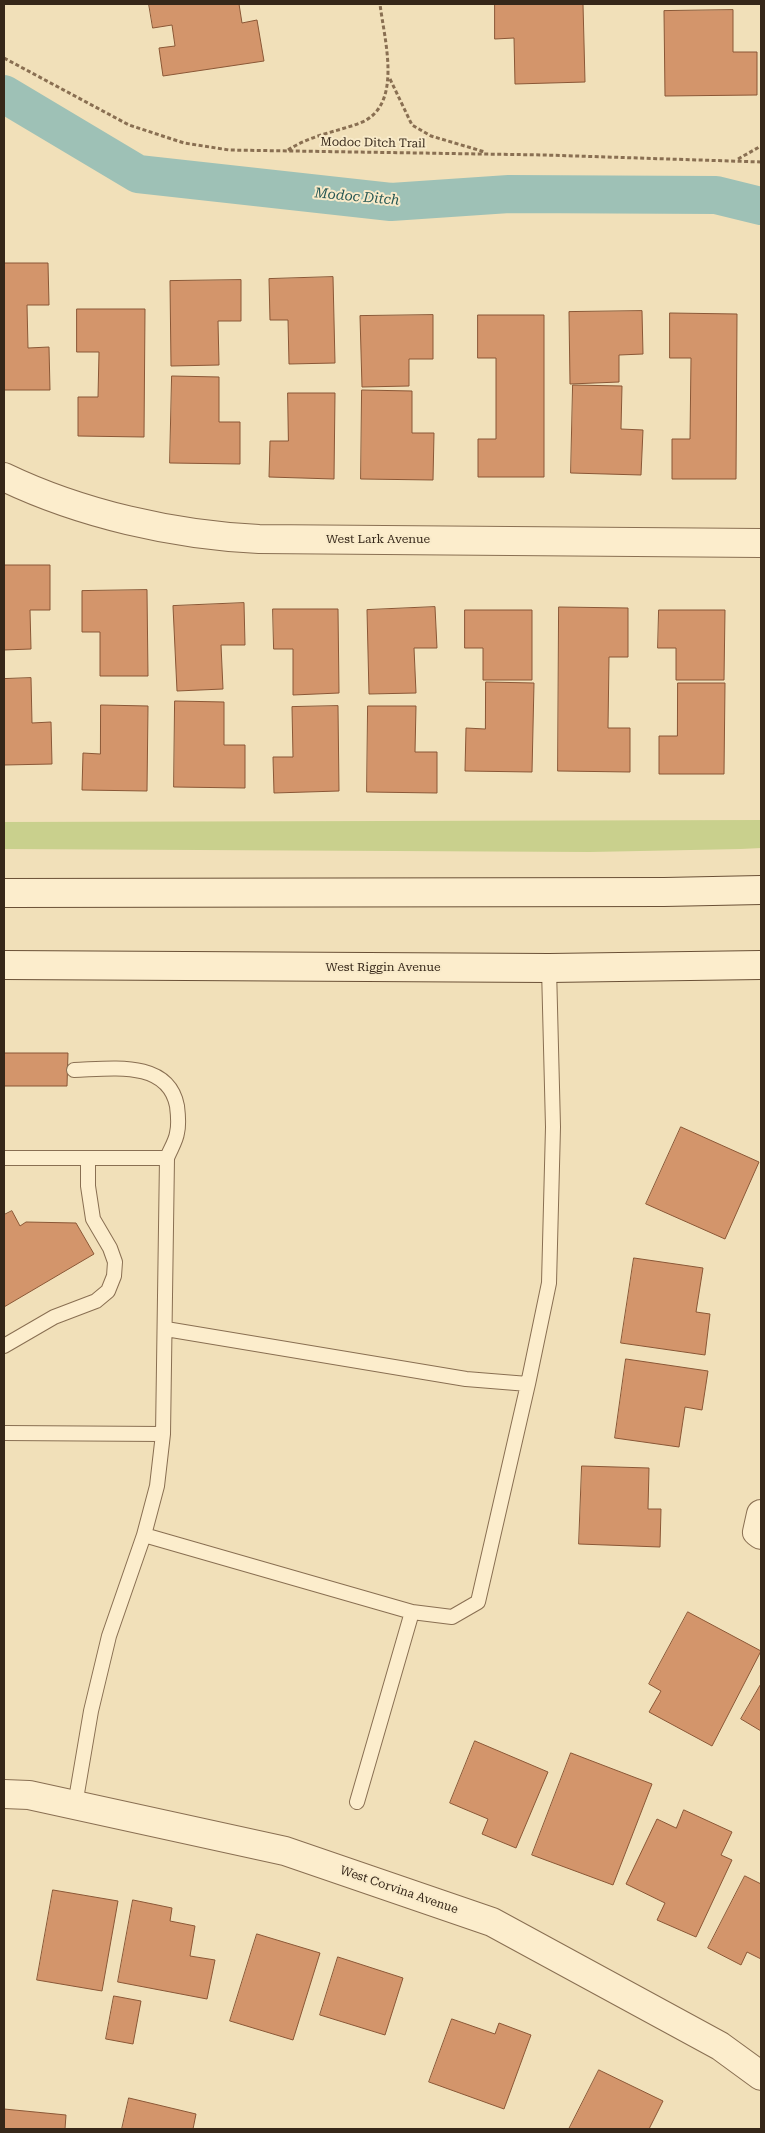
<!DOCTYPE html>
<html>
<head>
<meta charset="utf-8">
<style>
	body { margin:0 }
	#map { position:relative; width:765px; height:2133px; overflow:hidden; background:#f1e0b9; font-family:"Roboto Serif",serif }
	canvas { display:block }
	.frame { position:absolute; inset:0; border:5px solid #362719; pointer-events:none }
</style>
</head>
<body>
<div id="map">
<canvas width="765" height="2133"></canvas>
<div class="frame"></div>
</div>
<script>
const ctx = document.querySelector('canvas').getContext('2d');
ctx.lineJoin = 'round';
function fill(path, color) {
  ctx.fillStyle = color;
  ctx.fill(path, 'evenodd');
}
function trace(path, color, width, dash) {
  ctx.strokeStyle = color;
  ctx.lineWidth = width;
  ctx.lineCap = dash ? 'butt' : 'round';
  ctx.setLineDash(dash || []);
  ctx.stroke(path);
}
function label(font, color, halo, rows, align = 'center') {
  ctx.font = font + ' "Roboto Serif",serif';
  ctx.lineWidth = 4;
  ctx.setLineDash([]);
  ctx.textBaseline = 'middle';
  ctx.strokeStyle = halo;
  ctx.fillStyle = color;
  for (const [text, x, y, turn = 0] of rows) {
    ctx.save();
    ctx.translate(x, y);
    ctx.rotate((+turn || 0) * Math.PI / 180);
    ctx.textAlign = isNaN(turn) ? turn : align;
    if (halo) ctx.strokeText(text, 0, 0);
    ctx.fillText(text, 0, 0);
    ctx.restore();
  }
}
fill(new Path2D(`
	M761,820V848L741,849L590,852L4,849V822Z`), '#c9d08d');
trace(new Path2D(`
	M4,94L138,174L391,202L509,194L716,195L761,206`), '#9ec1b6', 38);
const building = new Path2D(`
	M149,4H239L242,23L257,20L264,61L163,76L159,48L175,46L172,25L153,28Z
	M495,4H583L585,82L515,84L514,38L495,39Z
	M733,10V52H757V95L665,96L664,11Z
	M4,263H48L49,305H27L28,348L49,347L50,390H4Z
	M333,277L335,363L289,364L288,320H270L269,279Z
	M241,280V321H218L219,365L171,366L170,281Z
	M77,309H145L144,437L78,436V397H98L99,352H77Z
	M642,311L643,354L619,355V382L570,384L569,312Z
	M670,313L737,314L736,479H672V439H690L691,358H670Z
	M433,315V359H409V386L362,387L360,316Z
	M478,315H544V477H478V439H496V358H478Z
	M172,376L219,377V422H240V464L170,463Z
	M573,385L622,386L621,429L643,430L641,475L571,473Z
	M362,390L412,391V433H434L433,480L361,479Z
	M288,393H335L334,479L269,477L270,441H288Z
	M4,565H50V610H30L31,649L4,650Z
	M147,590L148,676H100V632H82V591Z
	M244,603L245,645H221L223,689L177,691L173,606Z
	M435,607L437,648H414L416,693L369,694L367,610Z
	M559,607L628,608V657H609L608,728H630V772L558,771Z
	M273,609H338L339,693L293,695V649H274Z
	M465,610H532V680H483V648H465Z
	M659,610H725L724,680H676V648H658Z
	M31,678L32,723L51,722L52,764L4,765V679Z
	M486,682L534,683L532,772L465,771L466,728L485,729Z
	M678,683H725L724,774H659V736H677Z
	M175,701L224,702V745H245V788L174,787Z
	M101,705L148,706L147,791L82,790L83,753L100,754Z
	M338,706L339,791L274,793L273,757H293L292,707Z
	M368,706H416L415,752H437V793L367,792Z
	M4,1053H68L67,1086H4Z
	M681,1127L759,1162L725,1239L646,1204Z
	M12,1211L20,1226L26,1222L76,1223L94,1254L4,1307V1215Z
	M634,1258L703,1268L696,1312L710,1314L705,1355L621,1343Z
	M626,1359L708,1371L702,1410L685,1407L679,1447L615,1438Z
	M582,1466L649,1468L648,1509H661L660,1547L579,1544Z
	M688,1612L761,1651L712,1746L649,1712L661,1691L649,1684Z
	M761,1684V1731L741,1719Z
	M475,1741L548,1772L516,1848L482,1834L488,1819L450,1803Z
	M571,1753L652,1784L613,1885L532,1855Z
	M684,1810L732,1832L721,1855L732,1860L696,1937L657,1920L665,1903L626,1884L657,1819L676,1828Z
	M745,1876L761,1884V1959L747,1952L741,1965L708,1948Z
	M53,1890L118,1901L102,1991L37,1980Z
	M133,1900L172,1908L170,1921L195,1926L190,1956L215,1960L207,1999L118,1982Z
	M257,1934L320,1953L293,2040L230,2021Z
	M338,1957L403,1978L385,2035L320,2015Z
	M114,1996L141,2001L133,2044L106,2039Z
	M452,2019L495,2034L499,2023L531,2035L504,2109L429,2082Z
	M599,2070L663,2101L649,2129H569Z
	M129,2098L196,2114L193,2129H122Z
	M4,2109L66,2115L65,2129H4Z`);
fill(building, '#d3956b');
trace(building, '#8a5736', 1);
const lane = new Path2D(`
	M74,1070C110,1069 168,1059 177,1106C178,1114 179,1125 177,1133C176,1141 170,1150 167,1158
	M4,1158H167L163,1434L157,1486L144,1535L109,1636L91,1711L75,1805
	M166,1329L466,1379L528,1384L549,1283L553,1127L549,968
	M4,1346L54,1317L96,1301L108,1291L114,1276L115,1262L110,1248L93,1219L88,1186V1158
	M4,1433L163,1434
	M144,1535L412,1612L452,1617L478,1602L528,1384
	M357,1802L412,1612`);
const street = new Path2D(`
	M4,477C81,514 174,535 259,539L761,543
	M761,1514L757,1532L761,1535
	M4,1794L29,1795L285,1851L492,1922L720,2046L761,2076`);
const secondary = new Path2D(`
	M4,893L664,892L761,890
	M4,965L549,968L761,965`);
trace(lane, '#896f52', 16);
trace(street, '#896f52', 30);
trace(secondary, '#6a5036', 30);
trace(new Path2D(`
	M4,58L129,125L184,143L229,150L545,155L761,162
	M390,79L412,125L431,136L485,152
	M288,150C311,135 336,132 360,123C404,106 384,39 380,4
	M738,159L761,146`), '#896f52', 3, [4, 2.5]);
trace(lane, '#fcedcc', 14);
trace(street, '#fcedcc', 28);
trace(secondary, '#fcedcc', 28);
label('12px', '#362719', '#f8eac9', [
	["Modoc Ditch Trail",373,143,1],
	["West Lark Avenue",378,539],
	["West Riggin Avenue",383,967],
	["West Corvina Avenue",399,1890,19]
]);
label('italic 14px', '#275854', '#f8eac9', [
	["Modoc Ditch",357,197,5]
]);
</script>
</body>
</html>
